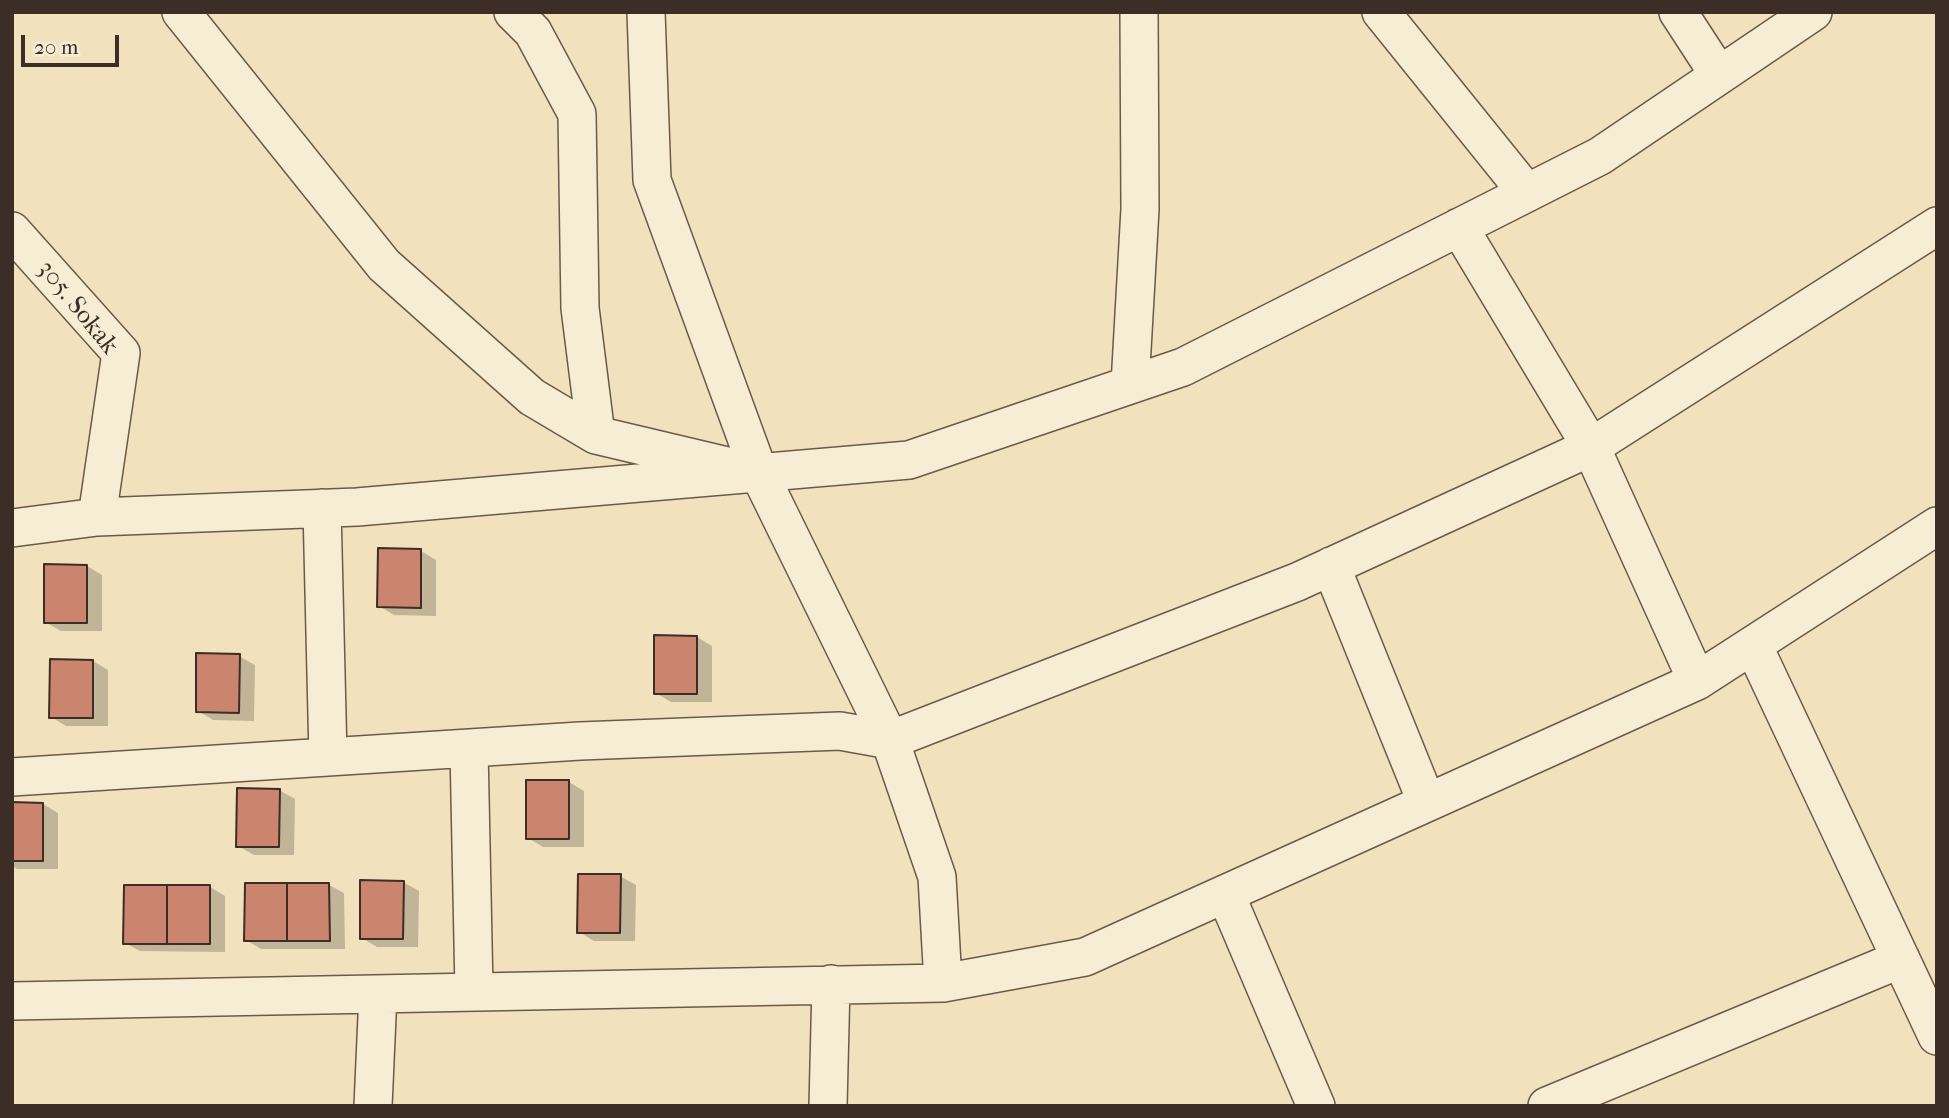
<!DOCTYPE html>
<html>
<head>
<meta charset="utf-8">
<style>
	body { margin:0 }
	#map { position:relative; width:1949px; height:1118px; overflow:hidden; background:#f2e1bd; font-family:"IM FELL French Canon",serif }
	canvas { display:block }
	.frame { position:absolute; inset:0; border:14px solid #3c2d26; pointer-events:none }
	.scale { position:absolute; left:21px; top:35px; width:98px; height:32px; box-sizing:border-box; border:4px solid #3c2d26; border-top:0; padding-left:9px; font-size:21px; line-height:24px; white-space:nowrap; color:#3c2d26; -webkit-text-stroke:5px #f7ecd4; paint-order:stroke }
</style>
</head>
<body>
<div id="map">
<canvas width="1949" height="1118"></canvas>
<div class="frame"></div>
<div class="scale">20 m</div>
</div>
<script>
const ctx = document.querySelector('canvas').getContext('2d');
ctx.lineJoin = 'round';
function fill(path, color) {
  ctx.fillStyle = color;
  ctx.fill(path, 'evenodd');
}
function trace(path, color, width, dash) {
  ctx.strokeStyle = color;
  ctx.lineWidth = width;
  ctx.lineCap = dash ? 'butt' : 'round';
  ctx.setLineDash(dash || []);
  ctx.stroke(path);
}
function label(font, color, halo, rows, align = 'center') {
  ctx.font = font + ' "IM FELL French Canon",serif';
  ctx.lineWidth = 6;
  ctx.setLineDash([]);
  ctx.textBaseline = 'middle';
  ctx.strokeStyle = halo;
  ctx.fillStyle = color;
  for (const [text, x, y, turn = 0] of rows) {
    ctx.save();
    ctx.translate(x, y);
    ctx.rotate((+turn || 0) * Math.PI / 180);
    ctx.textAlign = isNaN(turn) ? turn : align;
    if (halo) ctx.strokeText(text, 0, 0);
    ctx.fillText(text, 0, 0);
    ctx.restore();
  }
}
fill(new Path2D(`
	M421,551L436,560V616L394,615L379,606Z
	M87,566L102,575V631H61L45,622Z
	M697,637L712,646V702H671L656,693Z
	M239,656L255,665L254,721L213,720L198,711Z
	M93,661L108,670V726H66L51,717Z
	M569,782L584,791V847H543L528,838Z
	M279,790L295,799L294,855H254L238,846Z
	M12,804H43L58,813V869H17L12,866Z
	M620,876L636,885L635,941H594L579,932Z
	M403,882L419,891L418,947H377L362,938Z
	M329,885L344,893L345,949H261L246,940Z
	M210,887L225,896V952L140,951L125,943Z`), '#0003');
const building = new Path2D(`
	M378,548L421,549V608L377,607Z
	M44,564L87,565V623H44Z
	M654,635L697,636V694H654Z
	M196,653L240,654L239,713L196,712Z
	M50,659L93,660V718H49Z
	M526,780H569V839H526Z
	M237,788L280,789L279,847H236Z
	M12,802L43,803V861H12Z
	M578,874H621L620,933H577Z
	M360,880L404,881L403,939H360Z
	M245,883H287V941H244Z
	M287,883H329L330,941H287Z
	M124,885H167V944H123Z
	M167,885H210V944H167Z`);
fill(building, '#cb846d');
trace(building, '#3c2d26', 2);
const minor = new Path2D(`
	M181,12L384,265L532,397L596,435L727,466
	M513,12L533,32L577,114L580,308L596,435
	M646,12L652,180L759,473L890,740L937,877L943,983
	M1381,12L1527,193
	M1678,12L1719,75
	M1459,227L1591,447L1697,681
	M12,231L121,353L97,517
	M1130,385L1140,209L1139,12
	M322,508L328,757
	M12,528L97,517L357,507L909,460L1183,367L1600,156L1813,12
	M1331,566L1426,801
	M1753,645L1937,1036
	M469,748L474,991
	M12,777L580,741L840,731L890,740L1297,582L1591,447L1937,226
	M1226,895L1316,1106
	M12,1001L943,983L1085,957L1697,681L1937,526
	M373,1106L378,994
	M828,1106L831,984
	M1547,1106L1901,959`);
trace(minor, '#6a5a4c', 40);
trace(minor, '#f7ecd4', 37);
label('26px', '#3c2d26', '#f7ecd4', [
	["305. Sokak",77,308,51]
]);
</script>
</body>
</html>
